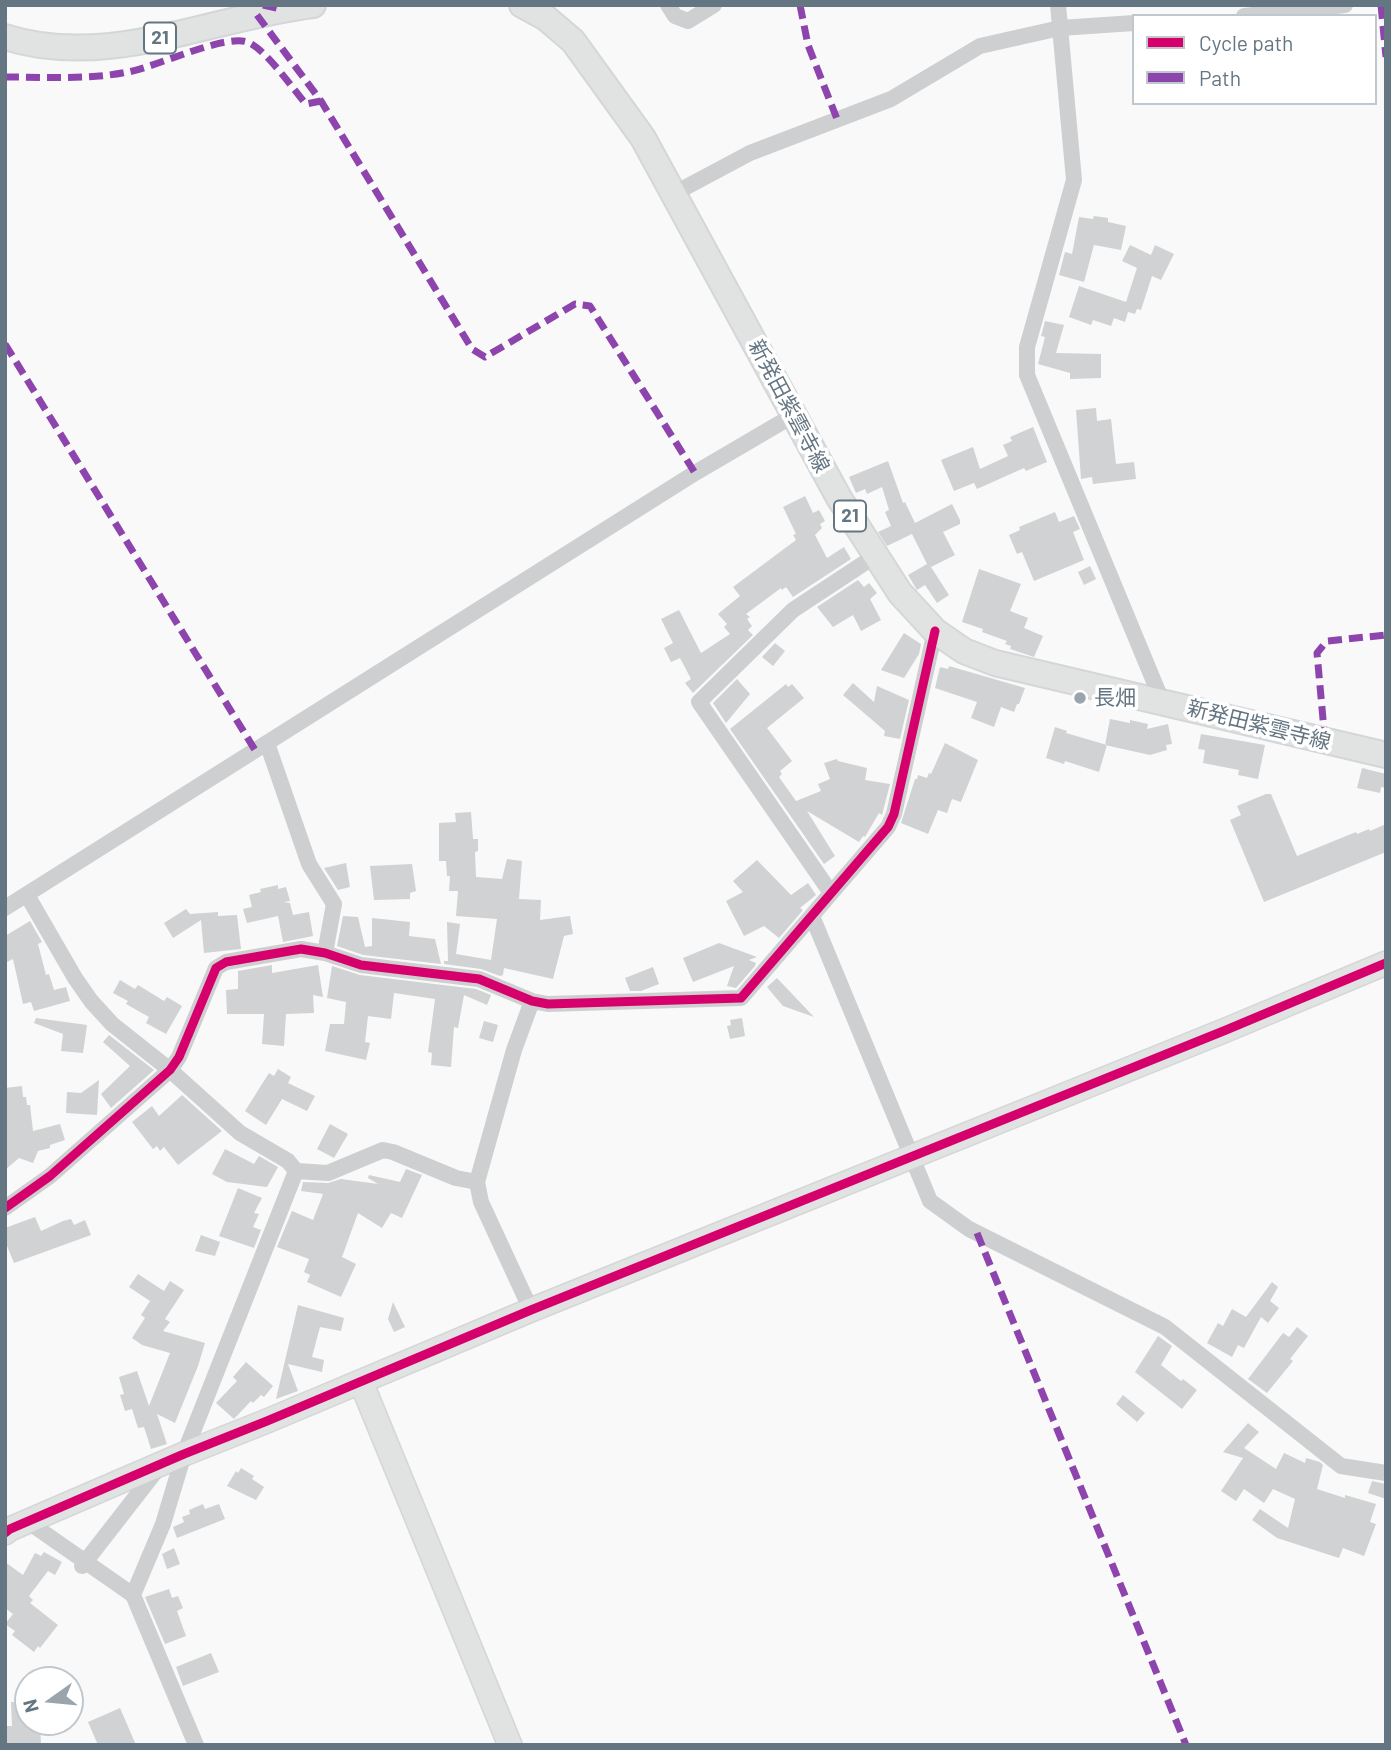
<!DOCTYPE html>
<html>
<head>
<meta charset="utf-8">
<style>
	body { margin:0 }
	#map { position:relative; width:1391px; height:1750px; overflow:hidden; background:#f9f9f9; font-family:Barlow,sans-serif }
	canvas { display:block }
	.frame { position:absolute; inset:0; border:7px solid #657683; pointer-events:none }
	.legend { position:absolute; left:1132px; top:14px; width:245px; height:91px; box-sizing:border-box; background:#fff; border:2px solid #c1c8cd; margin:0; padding:9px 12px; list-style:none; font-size:21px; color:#657683 }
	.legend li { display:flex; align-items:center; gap:14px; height:35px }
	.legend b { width:35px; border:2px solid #c1c8cd }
	.north { position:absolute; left:14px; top:1666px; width:70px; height:70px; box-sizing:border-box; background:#fff; border:2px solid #c1c8cd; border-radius:50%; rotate:255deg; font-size:19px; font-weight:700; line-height:28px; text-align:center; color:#657683 }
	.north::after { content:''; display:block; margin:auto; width:24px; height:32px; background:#99a4ac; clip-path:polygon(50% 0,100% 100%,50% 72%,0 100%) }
</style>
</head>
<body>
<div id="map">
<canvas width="1391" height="1750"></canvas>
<div class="frame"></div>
<ul class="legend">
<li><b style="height:9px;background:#d6006c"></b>Cycle path</li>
<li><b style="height:9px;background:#8e44ad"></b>Path</li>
</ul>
<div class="north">N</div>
</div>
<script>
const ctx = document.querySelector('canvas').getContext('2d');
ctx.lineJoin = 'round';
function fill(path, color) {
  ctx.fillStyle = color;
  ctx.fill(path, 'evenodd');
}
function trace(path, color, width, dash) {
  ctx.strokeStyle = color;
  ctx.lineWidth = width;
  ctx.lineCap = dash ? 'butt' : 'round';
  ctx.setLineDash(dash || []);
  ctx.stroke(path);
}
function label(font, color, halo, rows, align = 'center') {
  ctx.font = font + ' Barlow,"Noto Sans JP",sans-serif';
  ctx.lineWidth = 7;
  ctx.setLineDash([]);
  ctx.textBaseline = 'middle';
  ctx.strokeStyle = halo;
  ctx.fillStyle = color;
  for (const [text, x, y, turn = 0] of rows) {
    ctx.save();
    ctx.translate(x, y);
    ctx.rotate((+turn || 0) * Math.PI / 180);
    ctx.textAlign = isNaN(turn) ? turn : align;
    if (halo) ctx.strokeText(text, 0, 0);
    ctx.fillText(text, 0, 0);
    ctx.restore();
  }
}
fill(new Path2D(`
	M1094,216L1108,218V222L1126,226L1121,250L1094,245L1084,282L1059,275L1065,252L1072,254L1079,217L1093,219Z
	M1130,245L1151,255L1155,245L1174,254L1161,280L1152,276L1141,310L1137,309L1135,314L1128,312L1125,322L1114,318L1111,326L1093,320L1091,325L1069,317L1079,286L1126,302L1137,268L1122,261Z
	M1045,321L1064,325L1056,353L1101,354V378L1070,379V373L1038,364L1045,337L1041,336Z
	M1096,408L1097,421L1111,419L1116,464L1134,462L1136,479L1093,484L1092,477L1081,479L1076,410Z
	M1033,427L1047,462L1026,471L1024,468L977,489L974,483L954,491L941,460L973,447L980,469L1008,456L1003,445L1012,441L1010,437Z
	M888,461L903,503L905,502L915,523L952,504L960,520V524L943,532L955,555L931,567L949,595L937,603L925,585L917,590L908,575L927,564L912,534L887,546L878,532L891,526L885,512L889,510L882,487L867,494L865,489L856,493L849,477Z
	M805,496L813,513L819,510L825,521L820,524L822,528L815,535L827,558L844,547L851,559L793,597L786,587L782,590L781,588L746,614L750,617L747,619L752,626L748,630L753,635L693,693L685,683L691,679L680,658L671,662L664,648L673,643L661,619L679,610L701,653L730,634L724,627L727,624L718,614L740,596L733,587L796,540L793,535L796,534L783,507Z
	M1055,512L1059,522L1074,516L1080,529L1073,532L1084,560L1034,581L1022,552L1017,554L1009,535L1020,530L1019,527Z
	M1090,566L1096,579L1084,585L1078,572Z
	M979,569L1021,584L1010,611L1028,618L1024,628L1043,636L1034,657L1010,649L1011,646L1005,644L1007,641L982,632L983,629L962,622Z
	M858,580L864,587L869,583L877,593L870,599L881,620L861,631L853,615L833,627L817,607Z
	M904,633L921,644L919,654L904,678L881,670Z
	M775,643L785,651L773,666L762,657Z
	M949,666L1025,688L1019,704H1017L1014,712L1001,707L994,727L971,718L977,702L935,688L940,667L948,669Z
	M737,679L750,694L726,723L713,703Z
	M853,683L874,702L877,686L909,700L900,739L884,736L885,731L843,695Z
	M786,684L788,687L792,684L804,698L767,728L792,761L780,771L782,774L779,777L796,801L821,791L818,784L830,779L824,763L837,759L838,761L867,768L865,780L890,784L882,815L879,813L865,837L863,836L859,842L807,811L835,856L824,864L730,729Z
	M1110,719L1130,723V720L1148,724L1147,729L1168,724L1172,744L1166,745L1167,750L1150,755L1105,745Z
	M1055,727L1067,731L1066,733L1107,745L1099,772L1065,761L1064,764L1046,758Z
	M1201,734L1265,745L1258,779L1238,775L1239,770L1203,763L1205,750L1198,749Z
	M945,743L978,760L961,802L952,799L947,813L938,810L928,834L901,823L915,779H917L918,775L927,778L929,773L931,774Z
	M1362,768L1386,774V788L1381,787L1380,793L1357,788Z
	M1266,794H1271L1297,856L1356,832L1357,834L1369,829L1370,831L1386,824V852L1264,902L1230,820L1241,815L1237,806Z
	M471,812L473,839H478V851L475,852L476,877L502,879L507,859L522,861L519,899L541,900L540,920L570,916L573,934L564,936L553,979L504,968L503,975L500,976L481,969L444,964V961H448L447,922L460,924L456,954L491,960L497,919L456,916L458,891H449L450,876H447L446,861H439V823L456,822L455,813Z
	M757,860L791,895L808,883L816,895L800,908L803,910L779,938L764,926L744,936L726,901L743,892L733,881Z
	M346,863L350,887L338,890L324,868Z
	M412,864L416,891L410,893V899L374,900L370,866Z
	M278,885V889L286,887L290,901L284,902L290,903L293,915L309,912L313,936L283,942L278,916L247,923L243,909L252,907L249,895L261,892L260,889Z
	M186,909L190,914L218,912V916L237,915L241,949L204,953L201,920L173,938L164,923Z
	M343,916L358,917L365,947L372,946V918L410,922L409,936L435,939L441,964L363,955L337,946Z
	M30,921L42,942L38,944L46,975L49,974L54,990L66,987L70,1001L34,1011L31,1002L23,1004L13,959L5,963V936Z
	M719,943L757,957L749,960L756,963L755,966L736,988L727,986L734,966L693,982L683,958Z
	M272,965V973L318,965L323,997L313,995L314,1013L286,1014L284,1046L262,1044L264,1014H227L226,990L238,989V971Z
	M332,966L360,975L476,989L491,995L487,1005L464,995L458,1028L454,1027L451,1067L431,1065L432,1053L428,1052L435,999L394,993L391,1019L368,1016L365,1042L370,1043L366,1060L325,1051L330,1024H344L346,1002L327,998Z
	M653,967L659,984L641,991H630L625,978Z
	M777,978L814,1017L783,1006L777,999L767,987Z
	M120,980L135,989L138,985L164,1001L167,997L182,1006L166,1034L146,1023L149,1017L126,1004L128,1001L113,993Z
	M36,1018L87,1025L83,1053L61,1051L63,1034L34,1023Z
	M742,1018L745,1036L730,1039L727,1026L731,1025L730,1020Z
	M484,1021L498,1025L493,1042L479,1038Z
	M109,1035L154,1070L111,1108L101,1094L130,1066L103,1042Z
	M278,1069L291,1077L288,1083L315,1096L307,1111L282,1099L266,1125L245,1111L269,1073L274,1076Z
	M99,1080L97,1115L66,1113L67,1092L81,1093Z
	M22,1086L23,1097H26L27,1105H30L33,1131L60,1124L65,1140L50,1145V1148L38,1151L33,1163L19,1158L5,1170V1088Z
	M182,1095L222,1131L178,1165L164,1147L160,1151L157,1146L153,1149L132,1122L152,1106L159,1116Z
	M330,1124L348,1134L334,1158L317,1149Z
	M225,1149L254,1164L259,1156L278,1167L267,1187L227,1182L212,1174Z
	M406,1169L422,1175L402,1218L391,1213L382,1228L358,1213L342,1257L356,1264L341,1297L307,1282L310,1275L304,1272L309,1259L277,1247L292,1211L313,1220L323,1194L301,1191L303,1182L328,1183L341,1179L378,1184L368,1178L369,1175L400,1182Z
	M238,1188L262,1198L254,1213L259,1214L253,1227L261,1230L254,1248L219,1236Z
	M35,1217L41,1231L63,1221L71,1219L74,1225L85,1220L91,1235L14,1263L5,1241V1228Z
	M201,1235L220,1242L215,1256L195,1251Z
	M138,1274L164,1291L170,1281L184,1290L165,1319L170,1322L163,1331L205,1343L198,1366L175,1423L157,1414L167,1444L151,1449L144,1427L138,1428L132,1409L125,1411L120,1395L124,1394L119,1377L137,1371L149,1406L170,1353L142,1345L132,1338L145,1318L141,1315L150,1301L129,1287Z
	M1272,1282L1278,1287L1270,1301L1279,1308L1268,1323L1261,1317L1244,1348L1238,1345L1232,1357L1207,1343L1218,1323L1223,1326L1232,1309L1246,1317Z
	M393,1302L405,1327L394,1332L388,1319Z
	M298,1305L344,1318L341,1331L320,1327L312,1357L324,1360L322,1372L288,1364L298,1391L276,1399Z
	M1297,1327L1308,1336L1290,1359L1293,1361L1267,1393L1248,1379L1283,1333L1289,1337Z
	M1158,1336L1172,1346L1161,1365L1181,1381L1183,1379L1197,1390L1182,1409L1135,1372Z
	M246,1362L273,1386L264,1397L261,1395L253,1403L251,1401L234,1419L216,1403L237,1381L233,1377Z
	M1123,1395L1145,1413L1137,1422L1116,1404Z
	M1248,1423L1259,1432L1244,1448L1276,1469L1284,1453L1305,1463L1306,1458L1320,1462L1323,1465L1317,1489L1345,1498V1495L1376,1504L1370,1522L1376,1524L1364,1556L1343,1548L1339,1558L1277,1538L1252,1520L1260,1509L1288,1528L1295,1499L1273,1489L1264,1503L1244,1489L1236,1501L1221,1491L1243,1458L1223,1452Z
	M241,1468L254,1476L252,1479L264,1487L256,1500L227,1486L236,1471L238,1473Z
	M1372,1481L1386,1484V1499L1368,1493Z
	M203,1504L205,1509L219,1504L225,1519L177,1538L173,1527L184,1522L182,1517L190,1514L189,1510Z
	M174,1548L180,1564L167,1569L162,1554Z
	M44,1552L62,1562L55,1575L48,1571L29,1596L33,1600L30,1603L58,1625L40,1648L38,1646L34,1652L12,1635L15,1631L5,1624L13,1614L5,1608V1562L23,1575L35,1553L41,1556Z
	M169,1589L172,1598L178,1596L183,1608L177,1611L186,1636L165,1644L145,1597Z
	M211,1653L219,1672L183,1686L176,1667Z
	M11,1702H28V1722H40L41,1745H6L5,1726H12Z
	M120,1708L136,1745H98L88,1722Z`), '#d0d2d3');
const secondary = new Path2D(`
	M361,1382L510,1745
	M5,1533L10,1529L184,1454L267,1421L531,1310L1226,1030L1386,963`);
const primary = new Path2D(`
	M522,5L546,18L573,41L643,138L839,498L900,593L935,631L964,651L995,663L1386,755
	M5,37C108,70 212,17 313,5`);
trace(secondary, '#d5d6d7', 26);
trace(primary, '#d5d6d7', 28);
trace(new Path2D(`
	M668,5L675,16L688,21L714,5
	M1058,5L1074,180L1027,347V375L1162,701
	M1244,16L1345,5
	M675,193L750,153L891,99L980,46L1060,28L1134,23
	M267,743L309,864L334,904L325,953
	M831,893L699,702L793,610L875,556
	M27,895L75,978L91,1001L112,1024L170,1070L240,1133L288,1161L296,1171L328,1173L383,1150L393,1152L456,1178L477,1182
	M5,908L695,473L794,415
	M812,916L930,1201L969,1229L1165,1327L1341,1466L1386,1473
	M5,1208L50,1176L170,1070L179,1057L216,968L226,962L301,949L325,953L361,965L479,979L532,1001L548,1004L741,998L888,827L894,814L935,631
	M531,1310L481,1202L477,1182L514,1050L532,1001
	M27,1521L133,1595
	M82,1566L159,1467
	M196,1745L133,1595L163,1524L184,1454L296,1171`), '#cecfd0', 16);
trace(secondary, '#e1e2e2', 23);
trace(primary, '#e1e2e2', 24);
trace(new Path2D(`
	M263,5L280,9
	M800,5L808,45L837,119
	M1381,5L1386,57
	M257,15L321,101L472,349L485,357L575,304L590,306L695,473
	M5,77C46,77 88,80 128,72C156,67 224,34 247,42C264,47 293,89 306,104L321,101
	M5,344L255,750
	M1325,741L1317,653L1327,641L1386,635
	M977,1233L1186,1745`), '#8e44ad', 7, [14, 7]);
trace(new Path2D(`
	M5,1208L50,1176L170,1070L179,1057L216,968L226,962L301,949L325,953L361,965L479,979L532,1001L548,1004L741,998L888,827L894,814L935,631
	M5,1533L10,1529L184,1454L267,1421L531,1310L1226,1030L1386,963`), '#d6006c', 9);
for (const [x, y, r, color] of [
	[1080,698,7,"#99a4ac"]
]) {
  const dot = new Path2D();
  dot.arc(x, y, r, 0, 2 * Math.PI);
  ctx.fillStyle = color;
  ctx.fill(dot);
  trace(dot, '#fff', 2.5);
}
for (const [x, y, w] of [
	[160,38,32],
	[850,516,32]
]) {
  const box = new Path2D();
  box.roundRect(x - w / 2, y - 15.5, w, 31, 5);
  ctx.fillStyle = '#fff';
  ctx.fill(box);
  trace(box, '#657683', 2);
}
label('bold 19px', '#657683', null, [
	["21",160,38],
	["21",850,516]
]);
label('21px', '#657683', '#fff', [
	["新発田紫雲寺線",789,406,62],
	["新発田紫雲寺線",1259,725,14]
]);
label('21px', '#657683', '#fff', [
	["長畑",1094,698]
], 'left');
</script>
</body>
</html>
